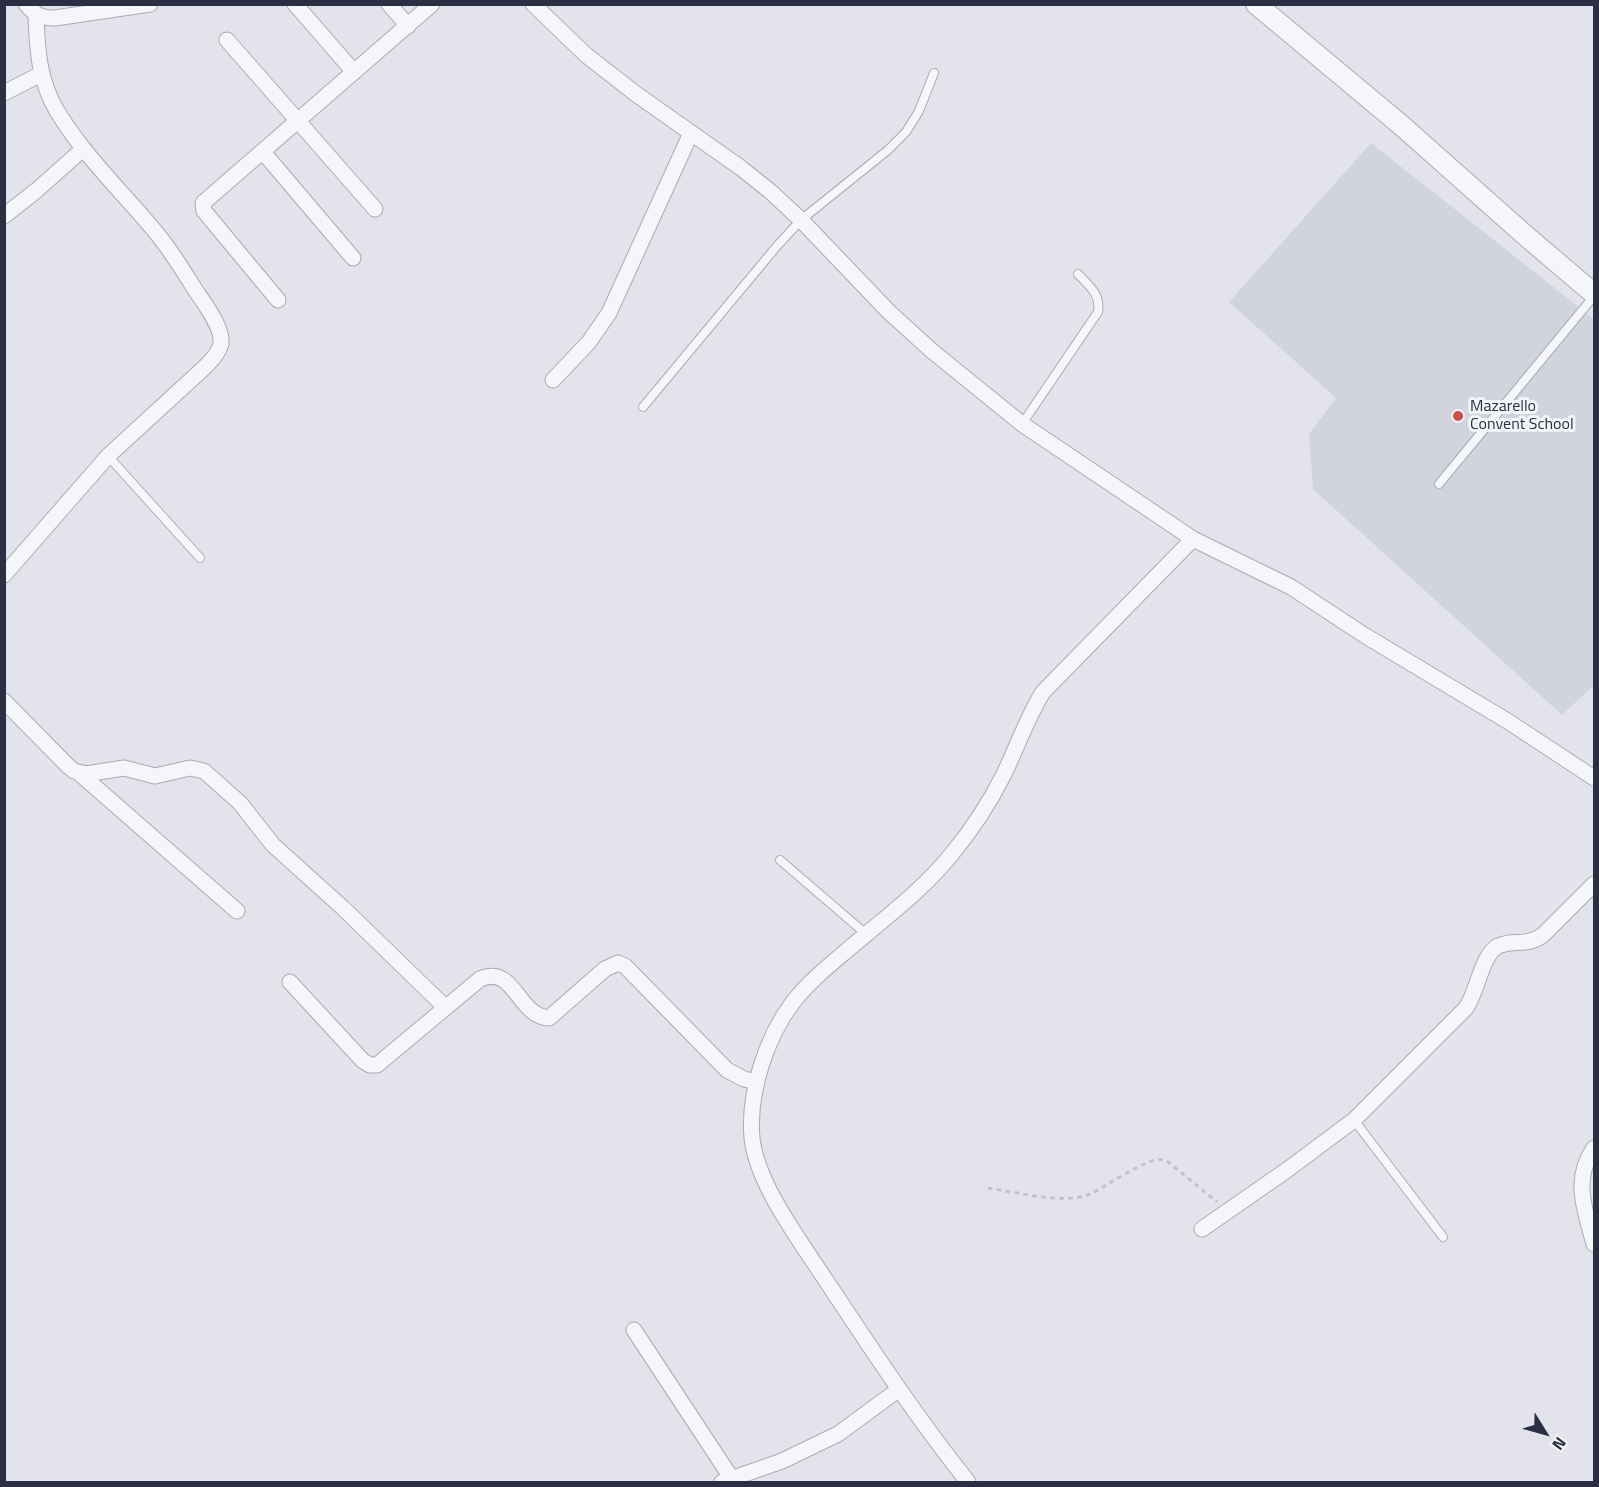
<!DOCTYPE html>
<html>
<head>
<meta charset="utf-8">
<style>
	body { margin:0 }
	#map { position:relative; width:1599px; height:1487px; overflow:hidden; background:#e3e4eb; font-family:"Titillium Web",sans-serif }
	canvas { display:block }
	.frame { position:absolute; inset:0; border:6px solid #2b2f43; pointer-events:none }
	.north { position:absolute; left:1515px; top:1403px; width:60px; height:60px; -webkit-text-stroke:4px #f2f4f8; paint-order:stroke; rotate:127deg; font-size:16px; font-weight:700; line-height:24px; text-align:center; color:#2b2f43 }
	.north::after { content:''; display:block; margin:auto; width:21px; height:27px; background:#2b2f43; clip-path:polygon(50% 0,100% 100%,50% 72%,0 100%) }
</style>
</head>
<body>
<div id="map">
<canvas width="1599" height="1487"></canvas>
<div class="frame"></div>
<div class="north">N</div>
</div>
<script>
const ctx = document.querySelector('canvas').getContext('2d');
ctx.lineJoin = 'round';
function fill(path, color) {
  ctx.fillStyle = color;
  ctx.fill(path, 'evenodd');
}
function trace(path, color, width, dash) {
  ctx.strokeStyle = color;
  ctx.lineWidth = width;
  ctx.lineCap = dash ? 'butt' : 'round';
  ctx.setLineDash(dash || []);
  ctx.stroke(path);
}
function label(font, color, halo, rows, align = 'center') {
  ctx.font = font + ' "Titillium Web",sans-serif';
  ctx.lineWidth = 6;
  ctx.setLineDash([]);
  ctx.textBaseline = 'middle';
  ctx.strokeStyle = halo;
  ctx.fillStyle = color;
  for (const [text, x, y, turn = 0] of rows) {
    ctx.save();
    ctx.translate(x, y);
    ctx.rotate((+turn || 0) * Math.PI / 180);
    ctx.textAlign = isNaN(turn) ? turn : align;
    if (halo) ctx.strokeText(text, 0, 0);
    ctx.fillText(text, 0, 0);
    ctx.restore();
  }
}
fill(new Path2D(`
	M1371,143L1594,319V685L1562,715L1313,489L1309,434L1336,398L1229,302Z`), '#d1d3dd');
const service = new Path2D(`
	M643,407L777,246L801,220L888,150L906,132L919,111L934,73
	M1022,424L1098,312C1101,294 1089,286 1078,274
	M108,456L200,558
	M1439,484L1594,296
	M780,860L866,934
	M1354,1120L1443,1237`);
const minor = new Path2D(`
	M26,4C35,15 41,18 55,18L150,4
	M295,4L354,72
	M389,4L408,26
	M533,4L586,55L636,94L741,168L771,192L801,220L889,312L932,351L1022,424L1193,539L1291,587L1364,635L1509,722L1594,778
	M227,40L375,209
	M4,93L41,74
	M263,152L353,258
	M4,216L37,190L83,149
	M278,300L204,211L203,203L432,4
	M553,380L589,342L609,313L691,133
	M4,575L108,456L206,366C211,361 219,352 221,344C223,328 205,304 196,291C184,272 172,252 158,235C134,205 106,178 83,148C74,137 65,124 57,111C39,81 37,49 36,15
	M4,701L68,766L74,771L86,774L124,768L155,776L190,768L204,771L240,803L273,845L343,908L445,1007
	M79,773L237,911
	M290,982L363,1061L370,1065H377L480,979C515,964 517,1016 549,1018L605,969L618,963L625,966L727,1070L744,1079L757,1082
	M1594,1148C1572,1180 1585,1210 1594,1244
	M1202,1229L1287,1170L1354,1120L1466,1008C1477,993 1482,954 1498,946C1516,938 1524,948 1543,935L1594,884
	M634,1330L732,1479
	M722,1482L782,1461L838,1434L898,1390
	M968,1482C917,1418 872,1350 827,1282C801,1242 757,1185 752,1138C748,1093 766,1038 793,1002C808,983 826,968 845,952C881,921 921,892 951,855C971,831 990,802 1004,774C1017,747 1027,718 1043,692L1193,539`);
const tertiary = new Path2D(`
	M1256,4L1401,125L1526,236L1594,294`);
trace(service, '#a8aab5', 10);
trace(minor, '#a8aab5', 17);
trace(tertiary, '#a8aab5', 22);
trace(new Path2D(`
	M988,1188C1017,1192 1063,1205 1090,1194C1107,1187 1148,1155 1165,1160C1168,1161 1170,1164 1173,1166L1217,1202`), '#c0c2ca', 3, [4.5, 4.5]);
trace(service, '#f5f6f9', 8);
trace(minor, '#f5f6f9', 15);
trace(tertiary, '#f5f6f9', 20);
for (const [x, y, r, color] of [
	[1458,416,6,"#ce4f4a"]
]) {
  const dot = new Path2D();
  dot.arc(x, y, r, 0, 2 * Math.PI);
  ctx.fillStyle = color;
  ctx.fill(dot);
  trace(dot, '#f2f4f8', 2);
}
label('16px', '#2b2f43', '#f2f4f8', [
	["Mazarello",1470,407],
	["Convent School",1470,425]
], 'left');
</script>
</body>
</html>
